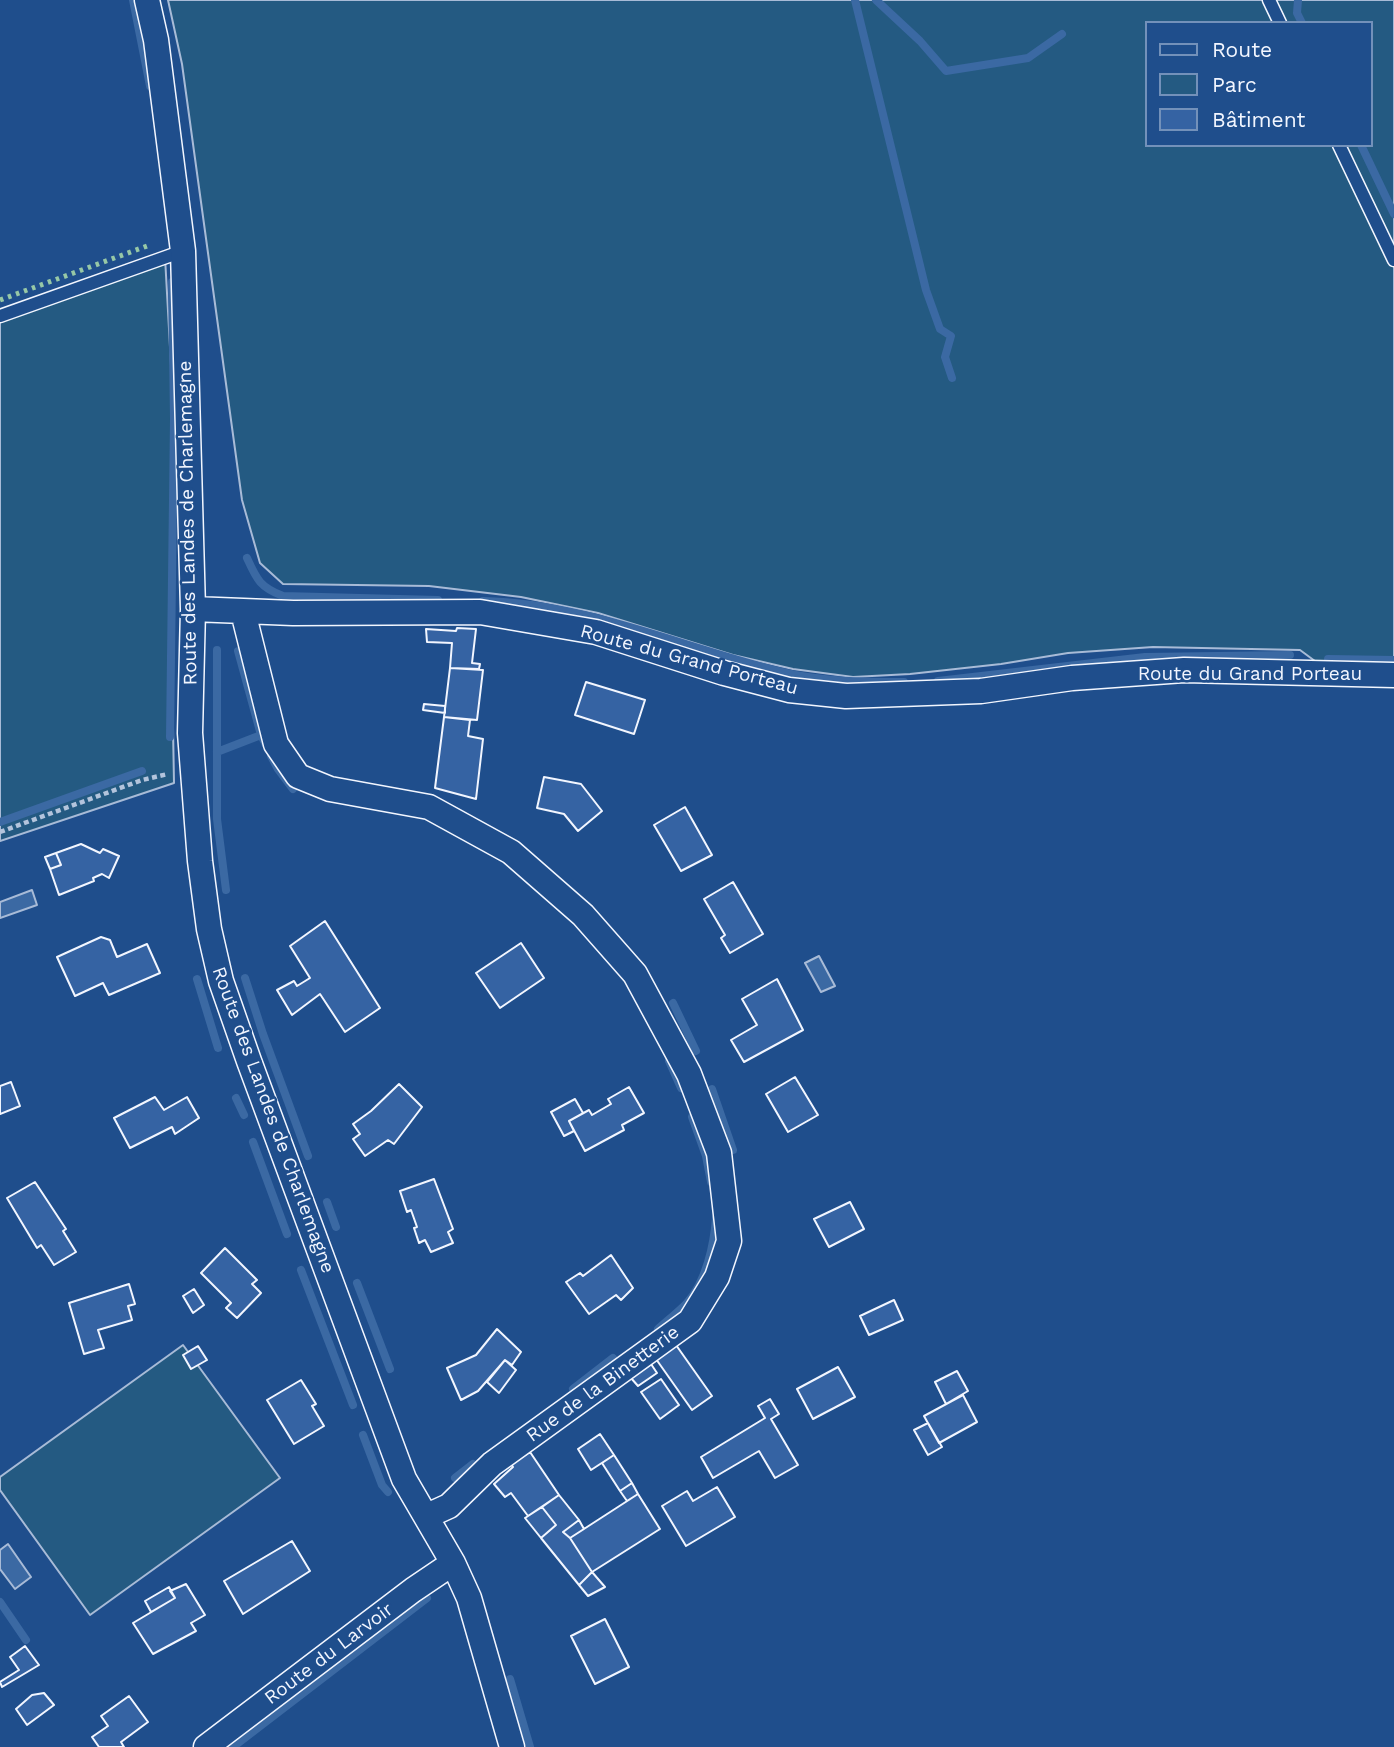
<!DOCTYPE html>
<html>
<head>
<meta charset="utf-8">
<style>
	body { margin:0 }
	#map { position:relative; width:1394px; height:1747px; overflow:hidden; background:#1f4e8c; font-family:"Work Sans",sans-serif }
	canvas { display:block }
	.legend { position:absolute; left:1145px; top:21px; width:228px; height:126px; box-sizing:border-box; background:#1f4e8c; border:2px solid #7391ba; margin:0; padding:9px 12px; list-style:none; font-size:21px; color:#f2f6ff }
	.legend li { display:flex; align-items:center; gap:14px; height:35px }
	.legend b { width:35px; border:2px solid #7391ba }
</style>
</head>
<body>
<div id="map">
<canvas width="1394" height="1747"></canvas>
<ul class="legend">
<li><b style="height:9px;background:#1f4e8c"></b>Route</li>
<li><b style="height:19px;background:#245a82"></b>Parc</li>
<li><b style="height:19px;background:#3563a3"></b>Bâtiment</li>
</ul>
</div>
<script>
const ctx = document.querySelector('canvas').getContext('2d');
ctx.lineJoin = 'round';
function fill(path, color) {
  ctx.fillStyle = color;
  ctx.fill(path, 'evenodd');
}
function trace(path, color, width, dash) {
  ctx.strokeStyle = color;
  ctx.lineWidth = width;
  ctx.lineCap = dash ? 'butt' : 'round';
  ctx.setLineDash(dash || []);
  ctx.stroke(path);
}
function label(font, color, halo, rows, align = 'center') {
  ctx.font = font + ' "Work Sans",sans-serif';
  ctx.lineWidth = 5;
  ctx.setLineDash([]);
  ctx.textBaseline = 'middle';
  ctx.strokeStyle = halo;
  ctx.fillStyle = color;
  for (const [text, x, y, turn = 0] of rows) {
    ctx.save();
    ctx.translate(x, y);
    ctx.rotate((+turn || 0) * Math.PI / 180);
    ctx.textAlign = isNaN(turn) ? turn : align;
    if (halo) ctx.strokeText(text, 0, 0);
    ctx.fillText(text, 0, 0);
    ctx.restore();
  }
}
const green = new Path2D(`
	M168,0H1394V671L1323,667L1300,650L1153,647L1068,653L1001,664L910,674L853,677L793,669L733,655L598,613L521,597L429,586L283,584L260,563L242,500L182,64ZM1147,23H1371V145H1147Z
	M165,257L174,419L171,617L174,783L0,841V316Z
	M183,1345L280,1478L90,1615L0,1490V1477Z`);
fill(green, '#245a82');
trace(green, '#a8bbd7', 2);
const water = new Path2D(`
	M32,890L37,905L0,918V902Z
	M819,956L835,986L821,992L805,963Z
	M8,1544L31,1577L15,1589L0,1569V1550Z`);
fill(water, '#3b69a3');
trace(water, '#a8bbd7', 2);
trace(new Path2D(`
	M133,0L150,86
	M855,0L926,290L940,329L951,336L945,357L952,378
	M876,0L920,41L946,71L1028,58L1062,34
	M1298,0L1297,13L1302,23
	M1361,145L1394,214
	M247,558C257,580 260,587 283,596L438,600
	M483,601C586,603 683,648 782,672C822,682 864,682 904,682
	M217,650V819L226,890
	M238,651L261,735
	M1328,659L1394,660
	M938,681L1145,657L1290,655
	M170,737L174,419L172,282
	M217,752L261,735L266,745
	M271,756L278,769L293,789
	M0,822L142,771
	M245,978L263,1034L308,1156
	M197,979L218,1048
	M673,1003L696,1051
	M669,1061L681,1088
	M712,1089L733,1150
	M236,1098L244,1115
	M692,1117L706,1156L711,1182
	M253,1142L287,1234
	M327,1202L336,1227
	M301,1270L353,1405
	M357,1283L390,1369
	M658,1329C667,1321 678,1312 687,1303C706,1282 714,1245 716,1218
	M573,1389L613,1358
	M363,1435L382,1485L388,1492
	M455,1478L473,1464
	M0,1602L26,1640
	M510,1679L530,1747
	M233,1747L427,1598`), '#3b69a3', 8);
const building = new Path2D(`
	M457,628L476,629L472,663L480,664L479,669L450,668L452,643L427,642L426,629L456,631Z
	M450,668L483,670L477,720L444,717Z
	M586,682L645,700L634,734L575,715Z
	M424,704L445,706V713L423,710Z
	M444,717L470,720L468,736L483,739L476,799L435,788Z
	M544,777L581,784L602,811L578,831L564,814L537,808Z
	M685,807L712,855L681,871L654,825Z
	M81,844L100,853L103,849L119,856L109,878L102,874L93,878L94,881L59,895L50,869L61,865L56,853Z
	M56,853L61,865L50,869L45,857Z
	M733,882L763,934L730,953L721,938L725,935L704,899Z
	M325,921L380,1008L345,1032L320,994L292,1015L277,990L294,981L297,986L310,978L290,946Z
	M101,937L110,940L117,957L147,944L160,973L109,995L103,983L75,996L57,957Z
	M521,943L544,978L500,1008L476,973Z
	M777,979L803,1030L744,1062L731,1040L757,1025L742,999Z
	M795,1077L818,1115L788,1132L766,1094Z
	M11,1082L20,1106L0,1114V1086Z
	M399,1084L422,1107L394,1144L388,1140L365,1156L353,1139L360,1134L353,1124L371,1111Z
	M629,1087L644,1113L622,1125L624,1130L585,1151L569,1121L589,1110L592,1115L611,1104L608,1099Z
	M155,1097L164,1110L187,1097L199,1118L175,1134L172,1127L130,1148L114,1118Z
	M575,1099L583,1113L569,1121L574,1131L564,1136L551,1112Z
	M434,1179L453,1229L448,1232L453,1243L431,1252L425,1240L419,1243L414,1228L417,1227L411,1210L407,1212L400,1191Z
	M35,1182L66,1229L63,1231L76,1252L54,1265L41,1245L37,1248L7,1198Z
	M850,1202L864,1229L829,1247L814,1219Z
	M225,1248L257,1280L252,1284L261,1293L237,1318L226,1308L231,1303L201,1273Z
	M611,1255L633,1288L621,1300L616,1295L589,1314L566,1282L580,1273L583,1276Z
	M129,1284L135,1304L128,1306L132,1320L98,1330L104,1348L84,1354L69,1303Z
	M194,1289L204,1305L193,1313L183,1296Z
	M894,1300L903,1320L869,1335L860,1316Z
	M497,1329L521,1352L512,1365L505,1360L478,1391L461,1400L447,1368L476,1355Z
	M676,1345L712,1396L692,1410L656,1359Z
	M198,1346L207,1360L191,1369L183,1355Z
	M505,1360L516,1370L499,1393L487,1382Z
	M651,1364L657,1373L638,1386L631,1378Z
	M838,1367L855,1397L813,1419L797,1389Z
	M957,1371L968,1391L946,1404L935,1382Z
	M661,1379L679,1405L660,1419L641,1392Z
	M301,1380L316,1404L312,1406L324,1426L294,1444L267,1400Z
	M963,1395L977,1422L939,1443L924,1416Z
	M770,1399L779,1414L771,1419L798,1465L775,1478L759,1451L713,1478L701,1457L765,1418L758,1406Z
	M928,1423L942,1447L928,1455L914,1430Z
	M600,1434L614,1455L591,1470L578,1449Z
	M530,1452L559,1495L528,1516L511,1493L505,1497L494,1484L513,1467L511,1464Z
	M614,1455L632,1483L620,1491L602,1463Z
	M632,1483L638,1494L627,1501L620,1491Z
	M717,1487L735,1517L686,1546L662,1506L687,1491L693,1501Z
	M638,1494L660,1529L592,1572L570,1538Z
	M559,1495L579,1520L563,1532L570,1538L592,1572L579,1585L541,1538L556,1525L542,1507Z
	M542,1507L556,1525L541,1538L525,1518Z
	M579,1520L584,1529L570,1538L563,1532Z
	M292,1541L310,1571L243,1614L224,1581Z
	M592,1572L605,1587L588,1596L579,1585Z
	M186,1584L205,1615L191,1623L196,1631L153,1654L133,1623L175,1598L170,1591Z
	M169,1587L175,1598L151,1612L145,1601Z
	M605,1619L629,1667L595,1684L571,1636Z
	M25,1646L39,1665L2,1687L0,1682L19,1670L10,1657Z
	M44,1693L54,1705L27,1725L16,1709L32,1695Z
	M129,1696L148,1722L121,1742L124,1747H99L92,1737L108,1726L101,1716Z`);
fill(building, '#3563a3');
trace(building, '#f2f6ff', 2);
const lane = new Path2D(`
	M1269,0L1280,23
	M1339,145L1394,260
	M0,316L183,251`);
const street = new Path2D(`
	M147,0L156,40L183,251L193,609L190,733L200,861L209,929L221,981L249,1061L404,1479L453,1563L469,1598L512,1747
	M193,609L293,613L480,612L596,632L724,673L789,690L846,696L981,691L1072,678L1184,670L1394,675
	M243,612L276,744L298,776L330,789L429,807L511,852L583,915L635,974L689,1074L719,1153L729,1241L717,1277L690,1321L492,1464L449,1506L427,1516
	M206,1747L413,1590L453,1563`);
trace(lane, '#f2f6ff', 15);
trace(street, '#f2f6ff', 27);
trace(new Path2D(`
	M0,832L142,780L168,774`), '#b3c4dc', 4.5, [5, 3.5]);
trace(lane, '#1f4e8c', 12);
trace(street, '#1f4e8c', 24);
trace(new Path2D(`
	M0,300L147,246`), '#97c8a6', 5, [3.5, 5]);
label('19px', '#f2f6ff', '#1f4e8c', [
	["Route des Landes de Charlemagne",188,523,-91],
	["Route du Grand Porteau",689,660,15],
	["Route du Grand Porteau",1250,674],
	["Route des Landes de Charlemagne",273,1120,70],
	["Rue de la Binetterie",603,1384,-36],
	["Route du Larvoir",329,1654,-37]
]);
</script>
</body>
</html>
